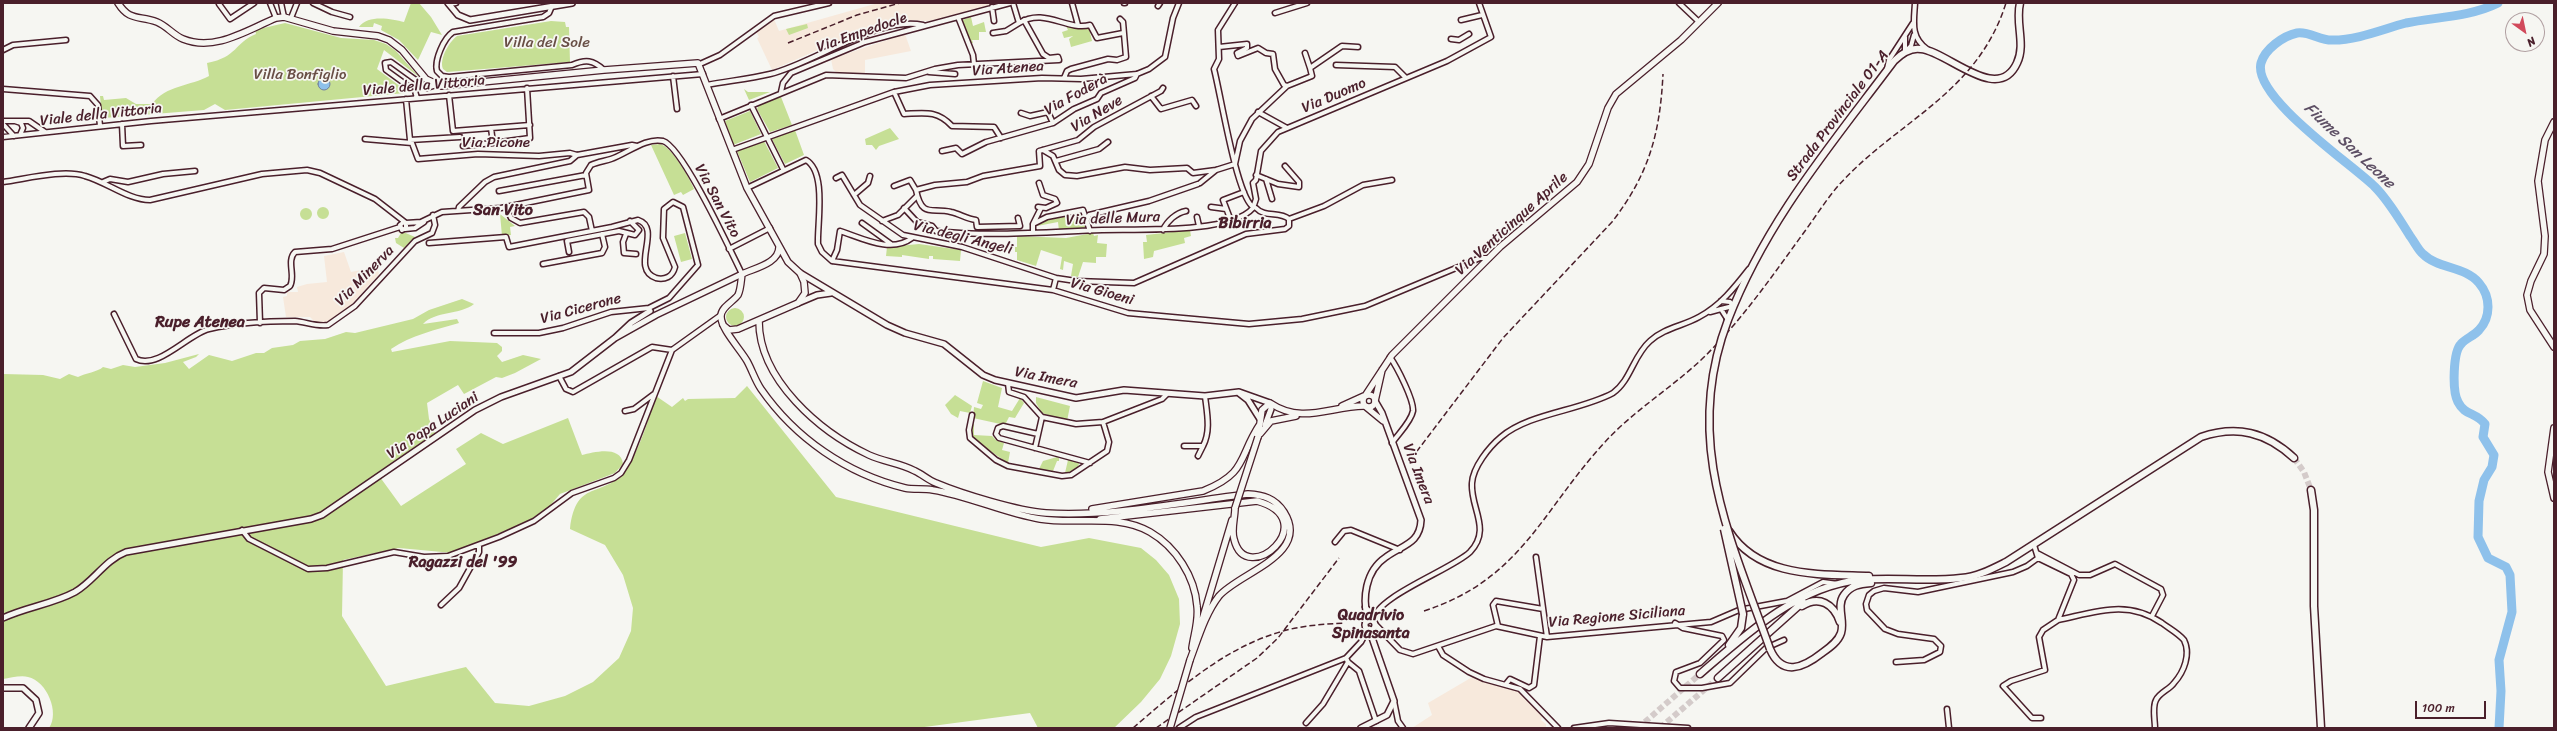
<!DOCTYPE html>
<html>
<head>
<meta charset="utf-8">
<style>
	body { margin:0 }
	#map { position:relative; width:2557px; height:731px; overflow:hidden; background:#f6f6f2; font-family:Sriracha,sans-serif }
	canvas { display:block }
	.frame { position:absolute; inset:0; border:4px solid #4a1f2b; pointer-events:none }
	.north { position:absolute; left:2505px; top:12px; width:40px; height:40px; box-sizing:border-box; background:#f6f6f2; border:1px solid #b1a0a2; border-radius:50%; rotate:147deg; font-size:11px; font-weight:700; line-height:16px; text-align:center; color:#4a1f2b }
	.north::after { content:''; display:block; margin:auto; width:14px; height:18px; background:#d1495b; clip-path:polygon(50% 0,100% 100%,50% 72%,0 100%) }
	.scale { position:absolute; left:2415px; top:701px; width:71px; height:18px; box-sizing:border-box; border:2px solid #4a1f2b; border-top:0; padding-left:5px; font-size:12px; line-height:14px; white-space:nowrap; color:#4a1f2b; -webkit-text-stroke:3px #f6f6f2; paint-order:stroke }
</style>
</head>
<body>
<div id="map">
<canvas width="2557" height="731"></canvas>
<div class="frame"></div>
<div class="north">N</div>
<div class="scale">100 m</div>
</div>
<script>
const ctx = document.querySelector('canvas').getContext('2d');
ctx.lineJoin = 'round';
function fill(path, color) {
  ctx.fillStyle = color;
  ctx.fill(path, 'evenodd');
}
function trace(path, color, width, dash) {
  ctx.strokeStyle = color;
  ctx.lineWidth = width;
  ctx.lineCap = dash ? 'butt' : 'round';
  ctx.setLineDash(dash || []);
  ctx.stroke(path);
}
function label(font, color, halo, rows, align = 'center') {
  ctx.font = font + ' Sriracha,sans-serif';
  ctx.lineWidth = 3.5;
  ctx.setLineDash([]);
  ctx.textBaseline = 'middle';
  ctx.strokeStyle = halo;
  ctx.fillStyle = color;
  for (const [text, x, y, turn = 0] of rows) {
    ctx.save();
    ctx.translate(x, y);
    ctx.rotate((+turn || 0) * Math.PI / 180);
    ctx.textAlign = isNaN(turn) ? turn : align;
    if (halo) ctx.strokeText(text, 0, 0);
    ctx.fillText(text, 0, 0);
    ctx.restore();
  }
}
fill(new Path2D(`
	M878,3H998L930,21L906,20L857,33L772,70L757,38L759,37L756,31L774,19L779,31Z
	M905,34L911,51L865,60V73H837L833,69L831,59Z
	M344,252L351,272L377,267L379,274L351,305L327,322H315L310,317H286L283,297L287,296V292H298L297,287L307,284L327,282L324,256Z
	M1474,676L1485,682L1516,689L1542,716L1541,720L1546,724V728H1412L1432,715L1428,703Z`), '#f7e9dc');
fill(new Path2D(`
	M411,3H419L431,17L442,35L431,32L418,60L399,40L381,30L382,26L374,23L373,27H359C368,14 392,19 404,22Z
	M971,17L973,26L984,22L986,32H979V40H972L973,43L969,44L962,20Z
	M551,21L565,22L566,27H569L570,62L447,72L443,69C439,59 449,42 457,36Z
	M285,23L341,38L374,40L386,44L396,51L419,77L384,50L377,69L405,90V93L225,110L215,104L204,110L104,118L102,117L100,96H103L104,100L126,98L136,104H152C166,85 191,86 209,76L207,63C238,57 234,43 256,34L255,30Z
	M807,24L808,28L789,35L786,29Z
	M1066,26L1089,28L1092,41L1071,47L1069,39L1073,36L1064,38L1062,32L1068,30Z
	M744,89L748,92H770L749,100Z
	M781,97L792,125L770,132L757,109L759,105Z
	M750,111L761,134L733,145L725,121Z
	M890,128L899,139L879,146L876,150L872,145H866L865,139Z
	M795,130L804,155L785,164L772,139Z
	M764,141L778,168L750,182L737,151Z
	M660,144C672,147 689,177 694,189L683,195L681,192L674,195L651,145Z
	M317 213a6 6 0 1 1 12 0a6 6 0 1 1-12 0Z
	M300 214a6 6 0 1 1 12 0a6 6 0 1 1-12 0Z
	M1081,213L1086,229L1059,231L1058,222L1037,226L1048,219Z
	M500,214L515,226L510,227L511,235L502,236Z
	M1190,230L1191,236L1184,238L1185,243L1154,251L1153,257L1144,259L1143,242H1147L1146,235Z
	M401,231L415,237L404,248L396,243L395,238H398L401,233L398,232Z
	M685,233L692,259L681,262L674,236Z
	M1093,233L1094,236L1098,235L1097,243L1107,244L1106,257H1096V263L1083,262L1078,277L1071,276L1073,264L1064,261L1063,270L1060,269L1062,257L1041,250L1036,266L1017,260V252H1015V247H1017V236L1066,238Z
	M919,244L961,250L960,261L933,259V256H929V259L902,255V257L886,256L887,247Z
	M462,299L474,304C460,315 435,311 423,324L457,319L459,323C436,330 411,335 391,349L392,352L450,341L497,343L502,347V351L497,356L502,362L523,355L541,359L515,373L502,378L496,377L464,394L458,385L427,403L429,419L435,433L377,473L401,506L466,464L456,449L481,433L503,444L568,418L582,455C594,452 621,445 623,464L615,473L560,494L548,508L528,521L453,553L399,548L343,560L342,616L386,686L466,667L495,703L529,706L565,696L593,682L619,658L631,631L633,608L623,575L605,545L570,529C576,477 603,500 625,470C640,450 648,420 656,396L672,407L683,398L685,401L688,399L735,398L747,386L836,497L1041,547L1089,538L1141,548L1156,560L1169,575L1179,599L1180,624L1171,656L1160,679L1141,702L1114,728H1038L1030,713L917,728H49C60,713 47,681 28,677C21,675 10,678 3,679V374L43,375L60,379L69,374L78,377C85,373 98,372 103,367L111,369L123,365L135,367L165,363L199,354L196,357L183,362L189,369L209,355L232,361L256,353H264L272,348L293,345L300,341L325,339L346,332L355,333L413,319L429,310Z
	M726 317a9 9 0 1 1 18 0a9 9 0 1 1-18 0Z
	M983,381L1002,388L998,407L1012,411L1020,398L1024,403L1015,418L1009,417L1005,425L973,418L974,407L981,409L983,405L977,403Z
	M955,395L972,406L970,413L960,411L958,418L951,414L945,405Z
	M1036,397L1070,406L1067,421L1042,413L1036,403Z
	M972,424H974V435L992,436L996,440L1004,443L1002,450L1010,452L1008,463L974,440L971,436Z
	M1057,457L1059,458V461H1057L1053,471L1039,469L1043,461Z
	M1068,460L1079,463L1078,468L1067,474L1065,473Z`), '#c6df95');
const water = new Path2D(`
	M318 84a6 6 0 1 1 12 0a6 6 0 1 1-12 0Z`);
fill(water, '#8ec1eb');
trace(water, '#73809e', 1);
trace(new Path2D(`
	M2498,3C2470,17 2436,17 2406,23C2383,29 2358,40 2333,40C2321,41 2309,31 2297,33C2283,36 2265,49 2261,63C2252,97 2353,165 2375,187C2389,201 2399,219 2410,236C2414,241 2418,250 2423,254C2438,269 2465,266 2479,283C2491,297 2491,317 2479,330C2474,336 2466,338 2461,344C2453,352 2452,391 2458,402C2465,416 2476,412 2485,424L2483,437L2494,455L2492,467L2484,480L2479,501L2478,537L2488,558L2506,567L2510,575L2512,612L2499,660L2501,691L2499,728`), '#8ec1eb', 9);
trace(new Path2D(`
	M2294,458L2304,472L2311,490
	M1638,728L1700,674
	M1660,728L1718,678`), '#d4cbca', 6, [6, 3]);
const minor = new Path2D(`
	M270,3L276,18
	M281,3L284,17
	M313,3L332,12L350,17
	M1013,3L1019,23C1045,7 1066,31 1090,25L1097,38L1123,33
	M1072,3L1078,25
	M1124,3H1125
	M1235,3L1218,30L1219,59L1214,69C1221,96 1236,192 1252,206
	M1679,3L1699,22
	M1915,3C1914,21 1910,37 1927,49
	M219,4L230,19L254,3
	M449,4L456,3
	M552,6L549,13L543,17L453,32C444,38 434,60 437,71L442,76L449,77L572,65C586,59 593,60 604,70
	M1158,6L1160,3
	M992,7L994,21
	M1275,13L1307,3
	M958,17L973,55L974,64
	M291,18L297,3
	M1461,20L1482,15
	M993,33L1006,31L1019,23
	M1905,37V52L1911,46L1914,35
	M1451,39L1459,40L1469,34
	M1219,47L1247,44V48L1237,53L1238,56L1258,48L1266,53L1273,54L1275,69L1284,85L1287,86
	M3,50L13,45L66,40
	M1305,53L1310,68
	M700,64L720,55L774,16L829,3
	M1336,65L1395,67L1406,78
	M1887,69L1889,60L1913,23
	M929,72L955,74
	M673,76L677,109
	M1064,78L1067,71L1071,69L1108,59L1117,60L1126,57L1123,22L1120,19
	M707,85C728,81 749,79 770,74C813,64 879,15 923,25
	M3,89L90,96L98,105L100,126
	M781,92L783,83L791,73L865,42L1010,3
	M894,92L904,114C925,113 937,110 952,126L994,127L1001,138
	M449,95L453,131L530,125
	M1151,96L1161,109L1192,100L1196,106
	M417,98L415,91L386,70L385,63L391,62L427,88L436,85
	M406,99L410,140L460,137
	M751,105L783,169
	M1258,112L1287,128
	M1021,113L1030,116L1048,112L1053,123
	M719,119L826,75L906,78L935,69L958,65L1059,60L1058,57L1049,58L1043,54L1024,20
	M3,121H15L21,123L23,128L20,135
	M15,121H29L45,132
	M3,124L14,136
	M122,124L123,146L141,145
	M491,128L493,143L530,138L527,88
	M3,137L151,121L703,74
	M365,139L412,143L418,159L478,154L539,156L570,153L577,155L632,145L637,146
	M463,146L493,143
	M732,150L894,92L930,85L1042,78L1081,79L1137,74L1149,69L1165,57L1173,18L1179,3
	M1043,150L1053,156L1059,170L1065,175L1077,176L1125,167L1150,170L1187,168L1193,173L1216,170L1235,164
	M942,151L956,148L962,154L986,142L1053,123L1074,109L1097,99L1101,93L1135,78L1137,74
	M1056,161L1099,149L1108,142
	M1235,164L1240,141L1252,119L1287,86L1312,76L1310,68L1342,46L1358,47
	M1256,175L1278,184L1299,187V182L1285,166
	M836,178L842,175L860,205L903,235L962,247L1056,278L1076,281L1134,283L1246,234L1285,229L1289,226V219
	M1266,179L1272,199
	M3,182C26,179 63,169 85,176C107,182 128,200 150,200L262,174L307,170L320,173L375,199L406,223V228L402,230L400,225L404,222
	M103,182L110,179L128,182L163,174L195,171
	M1200,183L1216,170
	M894,186L910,180L916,190L935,185L967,182L983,176L1040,166L1039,151L1078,140L1094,127L1161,91L1163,88
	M747,188L806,160C827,172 817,224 818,244L822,252L832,261L1053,290L1128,313L1249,324L1302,319L1365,306L1480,258H1489
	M916,190C922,219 932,207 951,212C960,214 967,219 976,220L977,227L1020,226L1018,218
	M499,191L586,175
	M854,195L868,183L870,176
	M1254,205L1256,199L1253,183L1256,180L1261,151L1278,132L1447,61L1491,37L1479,3
	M506,207L511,218L520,223L584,212L589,217L592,231
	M1038,207L1046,208L1057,203L1055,199L1043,195L1039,183
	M1211,207L1226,209
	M904,208L917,222L932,226L936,231C991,237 1047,232 1102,230C1135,229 1231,234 1253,208
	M1256,208C1265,218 1279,211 1289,219
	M458,211L459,207L485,182L494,177L570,161L577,155
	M1197,217L1199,226
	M1289,219L1324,206L1363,185L1392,180
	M1087,220L1089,215L1149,201L1198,184
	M882,221L898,215L917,196
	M1231,221L1223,200L1244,192
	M406,223L421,222L442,212L501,208L589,190L586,173L591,165C597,162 605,161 611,159C626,154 646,137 663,141C683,147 731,252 742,274
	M862,223L891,244
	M1033,224L1041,208
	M405,229L415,228L424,222
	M1163,230C1167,221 1176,213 1186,211
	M1033,233V224L1047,217L1083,210L1090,231
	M626,234L623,242L624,253L636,254
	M429,243L506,237L509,247L612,227L638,220C663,228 629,269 656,278C660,279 664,279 668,277C672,275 674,271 675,267L663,238L664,209L673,202L683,207L698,265L669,298L649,308L611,312L563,328L539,333H494
	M729,249L770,228
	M569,252L567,241L619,231L635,235L639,230L630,221
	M832,261L837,250L840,231C862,238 891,254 912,238
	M543,264L602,253L605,247L602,234
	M1053,290L1056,278
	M1721,301L1730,302L1733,306L1721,309
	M1710,312L1721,309L1728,320
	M114,314L136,359C158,370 188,334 209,329C235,323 268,321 295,321C306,322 317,327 328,325L355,306L415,241L432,233L435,225L433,215
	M260,323L259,293L264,288L284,290L290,286C296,276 286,261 295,252L332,249L400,227
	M1390,357C1397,367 1414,400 1413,411C1411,422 1398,434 1392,443
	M559,376L566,389L573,392L652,347L672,350
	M1008,383L1009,392L1024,397L1042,417L1076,424L1103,422L1162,399L1167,394
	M625,411L634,409L654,394
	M972,415L969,430L970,438L996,460L1008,466L1062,476L1071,475L1107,451L1109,442L1103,422
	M1038,434L1003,426L998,428L996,434L999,438L1090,463
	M1184,446H1203C1211,431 1207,413 1205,396
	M1035,448L1042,417
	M1198,456L1203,446
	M242,530L249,539L308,569L327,568L394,552L424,557L448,556L499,537L534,521L572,493L614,478L621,473L629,460L672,350L721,315
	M1335,542L1344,531L1351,530L1400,550
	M2037,553L2079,575H2090L2115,564L2161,589L2163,595L2152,616
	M1536,557L1547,637
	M2038,558L2071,574L2074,580L2058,620C2096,612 2127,599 2162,623C2170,629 2178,633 2184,640C2191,654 2184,672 2174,683C2169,690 2160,692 2156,700C2152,707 2155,720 2155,728
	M441,605L459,588L479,552V545
	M1365,607L1371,612H1377
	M1373,621C1374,597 1453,569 1470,552C1492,529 1470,508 1472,483C1473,467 1489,447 1501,437C1529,413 1580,411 1613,393C1631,380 1633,356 1650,341C1664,328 1683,326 1699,317C1720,306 1735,287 1749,269
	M1675,623L1683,628L1722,636L1724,640L1700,663L1676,672L1674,681L1680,688H1702L1730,683L1766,648L1784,640
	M1375,624L1400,650L1413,654L1496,626L1547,637L1711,622L1739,610L1787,601L1823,582L1838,584
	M1498,626L1493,605L1496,601L1543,609
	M1438,646L1443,655L1469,672L1484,679L1520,689L1558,728
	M1348,662L1359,671L1376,721
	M1896,662L1924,660L1940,652L1941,646L1934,639L1898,634L1885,629L1867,610L1866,604L1869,595L1874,591L1884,588L1918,592L2013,572L2027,566L2038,558L2034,545
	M1506,684L1510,679L1529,688L1534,685L1540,636
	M1394,701L1398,721L1403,728
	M1947,709L1949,728
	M2041,718H2032L2003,686L2011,681L2045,670L2039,637L2043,630L2058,620
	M1306,723L1323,704L1348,662L1346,658
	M1179,728L1196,717L1346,658L1361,642L1368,629
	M1574,728L1609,723L1688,728`);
const tertiary = new Path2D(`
	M448,3L458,15L470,20L572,3
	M800,273L887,325L905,333L944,344L983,375L995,380L1076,398L1124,390L1205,396L1239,392L1270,403L1271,409L1265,425
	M798,303L817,295L831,293
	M615,338L656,315L742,274
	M1239,393L1248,400L1260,419
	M1366,407L1383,421
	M3,618C26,607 53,604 75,592C94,581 105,560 126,552L311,519L322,515L475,410L501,397L571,372L615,338L631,323L650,311
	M1365 625a5 5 0 1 1 10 0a5 5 0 1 1-10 0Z
	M1368,621C1362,599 1365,571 1386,557C1402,545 1420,544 1421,520L1382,413L1375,401
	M3,688H23L36,700L39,713L29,728
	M1361,728L1387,715L1394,701L1369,629`);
const secondary = new Path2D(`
	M118,3C130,22 139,15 157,22C167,26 173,35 183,39C215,52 247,30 276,18L284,17L333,31L378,36L389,40L402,50L426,79L441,86L604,70L698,63L747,188L788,262L800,273L804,282L805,293L798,303L738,329L729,330L723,325
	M2554,122L2545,140L2538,181L2545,236L2544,254L2531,281L2527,295L2530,310L2554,347
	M779,246C780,263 755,268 742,274C741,280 741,289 738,295C733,302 721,307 721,316C720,328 741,350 747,361C752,370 755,380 761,389C795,438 847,474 905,488C914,490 923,488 933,490C969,496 1004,513 1040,519C1077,525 1117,513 1150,532C1176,547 1195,577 1197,606C1199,620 1194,634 1192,648
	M759,321C759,380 820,432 869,455C884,462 900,463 915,471C922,474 928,480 936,483C962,494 1018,511 1046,513C1113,517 1182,502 1248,494C1263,495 1275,498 1284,512C1311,555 1240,572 1219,596C1205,614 1198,639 1190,660
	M1363 401a6 6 0 1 1 12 0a6 6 0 1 1-12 0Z
	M1365,396L1392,355L1500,247L1577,182L1589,164L1608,108L1616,94L1681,40L1718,3
	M1375,401L1382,370
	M1342,406L1364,396
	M2554,428L2548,472L2554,498
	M1260,434L1271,421L1296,416
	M1258,437L1262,410L1270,403C1303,425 1330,406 1364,406
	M1092,509L1203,491C1248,473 1238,457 1260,424
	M1100,519L1257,501C1325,520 1246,590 1234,539C1231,530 1235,518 1235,508
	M1200,627L1232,520`);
const primary = new Path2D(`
	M1728,320C1766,221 1831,145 1894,61C1901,54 1910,47 1921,49C1947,51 1998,105 2017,63C2026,44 2015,23 2020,3
	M2311,490L2314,510V606L2321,728
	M1729,531C1759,578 1819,574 1869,576
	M1802,606C1819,595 1834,604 1840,622
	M1729,645L1741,628L1743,614
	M1770,649C1782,677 1803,668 1822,653C1829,648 1838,642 1841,633C1845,621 1836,606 1844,595C1851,585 1860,584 1871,583
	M1700,674C1745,635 1798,586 1860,580C1893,577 1927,582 1961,578C1977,577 1992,569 2006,562L2201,437C2237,425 2266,432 2294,458
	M1718,678L1803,602`);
trace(minor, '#4a1f2b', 7);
trace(tertiary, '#4a1f2b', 8);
trace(secondary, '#4a1f2b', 8);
trace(primary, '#4a1f2b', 9);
trace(minor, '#f6f6f2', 4);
trace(tertiary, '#f6f6f2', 5);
trace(secondary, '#f6f6f2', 5.5);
trace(primary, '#f6f6f2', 6);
trace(new Path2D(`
	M788,43L857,15L900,3
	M1411,459L1503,338L1612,222C1649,174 1660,134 1663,74
	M1424,611C1522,579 1542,510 1605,442C1637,407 1680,383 1712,349C1747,313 1775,272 1805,231C1816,216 1826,200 1838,186C1896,121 1977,95 2006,3
	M1133,728C1181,687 1228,644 1291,629C1309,625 1327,624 1345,623
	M1156,728L1257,658L1278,638L1339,558`), '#4a1f2b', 1.5, [6, 3]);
const secondaryBridge = new Path2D(`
	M1235,508L1258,437
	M1170,728L1190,660`);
const primaryBridge = new Path2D(`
	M1728,320C1682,440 1730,537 1770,649
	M1724,529L1743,614`);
trace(secondaryBridge, '#4a1f2b', 8, []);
trace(primaryBridge, '#4a1f2b', 9, []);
trace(secondaryBridge, '#f6f6f2', 5.5);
trace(primaryBridge, '#f6f6f2', 6);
label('15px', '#4a1f2b', '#f6f6f2', [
	["Via Empedocle",862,33,-19],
	["Via Atenea",1008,69,-4],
	["Viale della Vittoria",424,86,-5],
	["Via Foderà",1076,95,-29],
	["Via Duomo",1334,96,-23],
	["Via Neve",1097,114,-31],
	["Viale della Vittoria",101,115,-6],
	["Strada Provinciale 01-A",1838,116,-53],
	["Via Picone",496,143],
	["Via San Vito",717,201,62],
	["Via delle Mura",1113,219,-2],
	["Via Venticinque Aprile",1512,224,-42],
	["Via degli Angeli",963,238,14],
	["Via Minerva",365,276,-46],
	["Via Gioeni",1102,292,16],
	["Via Cicerone",581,309,-15],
	["Via Imera",1046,378,11],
	["Via Papa Luciani",433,426,-34],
	["Via Imera",1418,474,69],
	["Via Regione Siciliana",1617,617,-5]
]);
label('15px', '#694f46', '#f6f6f2', [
	["Villa del Sole",547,43],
	["Villa Bonfiglio",300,75]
]);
label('italic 16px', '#5e5065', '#f6f6f2', [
	["Fiume San Leone",2349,146,43]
]);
label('bold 16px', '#4a1f2b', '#f6f6f2', [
	["San Vito",503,211],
	["Bibirria",1245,224],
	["Rupe Atenea",200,323],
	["Ragazzi del '99",463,563],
	["Quadrivio",1371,616],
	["Spinasanta",1371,634]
]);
</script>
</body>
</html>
